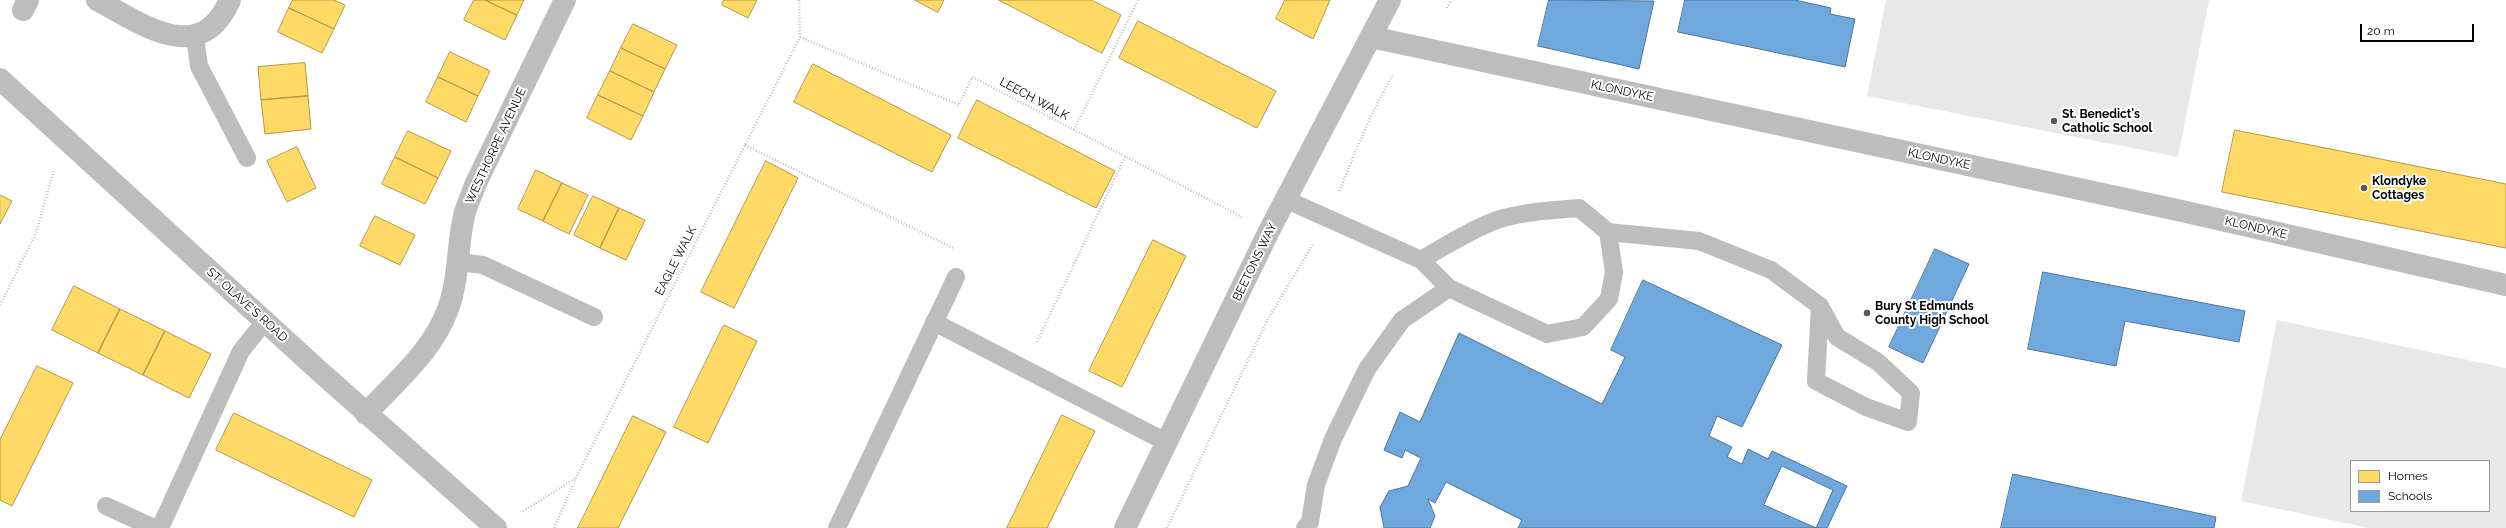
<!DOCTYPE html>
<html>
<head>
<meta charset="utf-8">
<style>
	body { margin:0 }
	#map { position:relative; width:2506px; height:528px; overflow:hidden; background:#fff; font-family:Raleway,sans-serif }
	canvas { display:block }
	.legend { position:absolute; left:2350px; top:460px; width:140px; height:52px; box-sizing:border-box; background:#fff; border:1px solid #999; margin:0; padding:5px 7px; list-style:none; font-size:12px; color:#000 }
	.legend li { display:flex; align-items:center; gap:8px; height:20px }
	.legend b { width:20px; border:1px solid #999 }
	.scale { position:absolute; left:2360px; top:24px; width:114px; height:18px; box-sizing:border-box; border:2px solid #000; border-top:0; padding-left:5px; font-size:12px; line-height:14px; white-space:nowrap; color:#000; -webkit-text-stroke:3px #fff; paint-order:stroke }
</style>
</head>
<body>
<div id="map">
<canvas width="2506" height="528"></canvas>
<ul class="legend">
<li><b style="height:11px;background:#ffd966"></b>Homes</li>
<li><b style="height:11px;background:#6fa8dc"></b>Schools</li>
</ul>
<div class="scale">20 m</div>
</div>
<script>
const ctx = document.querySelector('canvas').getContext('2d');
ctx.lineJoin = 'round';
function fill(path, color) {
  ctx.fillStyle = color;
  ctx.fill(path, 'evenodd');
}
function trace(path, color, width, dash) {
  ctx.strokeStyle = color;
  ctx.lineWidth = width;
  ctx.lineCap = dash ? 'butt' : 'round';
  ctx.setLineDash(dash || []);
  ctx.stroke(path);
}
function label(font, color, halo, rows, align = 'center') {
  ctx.font = font + ' Raleway,sans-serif';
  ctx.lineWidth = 4;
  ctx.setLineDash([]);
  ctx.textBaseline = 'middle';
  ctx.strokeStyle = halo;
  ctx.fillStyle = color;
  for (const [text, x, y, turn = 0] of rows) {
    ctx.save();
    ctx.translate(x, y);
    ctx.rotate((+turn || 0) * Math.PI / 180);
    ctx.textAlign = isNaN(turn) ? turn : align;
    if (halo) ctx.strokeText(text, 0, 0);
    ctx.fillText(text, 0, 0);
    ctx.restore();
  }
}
fill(new Path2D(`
	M1886,0H2209L2178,157L1867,96Z
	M2277,320L2506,368V528H2369L2241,501ZM2351,461H2489V511H2351Z`), '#e8e8e8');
const homes = new Path2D(`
	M293,0H334L345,5L334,29L289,8Z
	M474,0H485L517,15L505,40L464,20Z
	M485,0H524L517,15Z
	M724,0H757L748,18L722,5Z
	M915,0H944L938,12Z
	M999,0H1091L1121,15L1102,53Z
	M1285,0H1330L1313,39L1276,19Z
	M289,8L334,29L322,53L278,32Z
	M1138,21L1276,91L1257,128L1119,58Z
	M633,24L677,45L665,69L621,48Z
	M621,48L665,69L654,92L610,71Z
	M450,52L490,71L478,96L438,77Z
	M305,63L308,96L261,100L258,67Z
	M813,64L951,135L932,172L794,102Z
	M610,71L654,92L643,116L598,95Z
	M438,77L478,96L466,122L426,102Z
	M598,95L643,116L631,140L587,118Z
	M308,96L311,129L265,134L261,100Z
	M977,100L1115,171L1096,208L958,138Z
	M2235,130L2506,184V248L2222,192Z
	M408,131L451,151L438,178L395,157Z
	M297,147L316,188L287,202L267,161Z
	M395,157L438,178L425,204L382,184Z
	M766,161L798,178L734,308L701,292Z
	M536,170L562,183L543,221L518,209Z
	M562,183L588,195L569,234L543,221Z
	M0,195L12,201L0,224Z
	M593,196L619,208L600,248L574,235Z
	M619,208L645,220L626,260L600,248Z
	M375,216L415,235L400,265L360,246Z
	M1153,240L1186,256L1122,387L1089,371Z
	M74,286L120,309L98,353L52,330Z
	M120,309L165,331L143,375L98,353Z
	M724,325L757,341L708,443L674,427Z
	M165,331L211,354L189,398L143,375Z
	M37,366L73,383L12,506L0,500V440Z
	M234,413L372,480L354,517L216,450Z
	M1062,415L1095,431L1047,528H1007Z
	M633,416L666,432L618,528H578Z`);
fill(homes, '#ffd966');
trace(homes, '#b29847', 1);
const schools = new Path2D(`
	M1549,0L1654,1L1639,69L1538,46Z
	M1685,0H1795L1831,8L1830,14L1855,19L1845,67L1678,32Z
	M1935,249L1969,264L1923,363L1889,347Z
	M2043,272L2245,311L2239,342L2125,321L2116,366L2028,349Z
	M1643,280L1782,345L1742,427L1717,416L1709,436L1732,447L1727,457L1742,464L1748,449L1768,459L1772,451L1847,486L1827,528H1518L1522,520L1446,482L1435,503L1428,499L1435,516L1430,528H1384L1380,507L1389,491L1408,486L1421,458L1405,450L1402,458L1384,450L1400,412L1420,422L1459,333L1602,404L1625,357L1611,350Z
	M1782,466L1833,490L1816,528L1764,505Z
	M2013,474L2216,517L2214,528H2001Z`);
fill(schools, '#6fa8dc');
trace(schools, '#4e769a', 1);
trace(new Path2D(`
	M1447,8L1451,0
	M800,37L959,105L972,77L1242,217
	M1074,130L1138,0
	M745,145L953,248
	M1339,191L1370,118L1393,74
	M0,305L36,233L54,170
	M1037,342L1125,157
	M523,511L576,478
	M554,528L576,478L800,37L799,0
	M1167,528L1268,319L1313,244`), '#c2c2c2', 2.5, [1, 2]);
trace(new Path2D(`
	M195,37L199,66L247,158
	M1287,200L1421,260L1449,288L1547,334L1583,327L1609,299L1614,272L1608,232L1579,208C1552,210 1522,212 1497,220C1470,230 1445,246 1421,260
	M1608,232L1699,241L1771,270L1820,306L1837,337L1878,362L1911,393L1908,422L1866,407L1816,381L1820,306
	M459,262L483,265L594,317
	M934,322L1168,443
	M106,506L154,528
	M160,528L241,351L265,321
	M837,528L956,277
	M1305,528L1310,522L1316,485L1333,439L1367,369L1402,320L1449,288`), '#bdbdbd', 18);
trace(new Path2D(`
	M97,0C142,24 200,68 230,0
	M23,10L28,0
	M1371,37L2182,211L2506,285
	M0,79L317,369L496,528
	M366,414C396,381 433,351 448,309C459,279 457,247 464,216C466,206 472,195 475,185L565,0`), '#bdbdbd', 22);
trace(new Path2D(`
	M1125,528L1269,231L1390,0`), '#bdbdbd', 22);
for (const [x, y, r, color] of [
	[2054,121,4,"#595959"],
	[2364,188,4,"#595959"],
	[1867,313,4,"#595959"]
]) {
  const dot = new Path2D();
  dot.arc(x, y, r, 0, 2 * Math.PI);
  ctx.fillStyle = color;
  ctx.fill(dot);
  trace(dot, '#fff', 1.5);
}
label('12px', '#000', '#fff', [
	["KLONDYKE",1622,91,12],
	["LEECH WALK",1034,99,28],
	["WESTHORPE AVENUE",496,146,-65],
	["KLONDYKE",1939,159,12],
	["KLONDYKE",2256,228,13],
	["EAGLE WALK",676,261,-63],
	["BEETONS WAY",1255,262,-64],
	["ST. OLAVE'S ROAD",247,305,42]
]);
label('bold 12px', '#000', '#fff', [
	["St. Benedict's",2062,114],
	["Catholic School",2062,128],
	["Klondyke",2372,181],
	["Cottages",2372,195],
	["Bury St Edmunds",1875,306],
	["County High School",1875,320]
], 'left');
</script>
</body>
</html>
